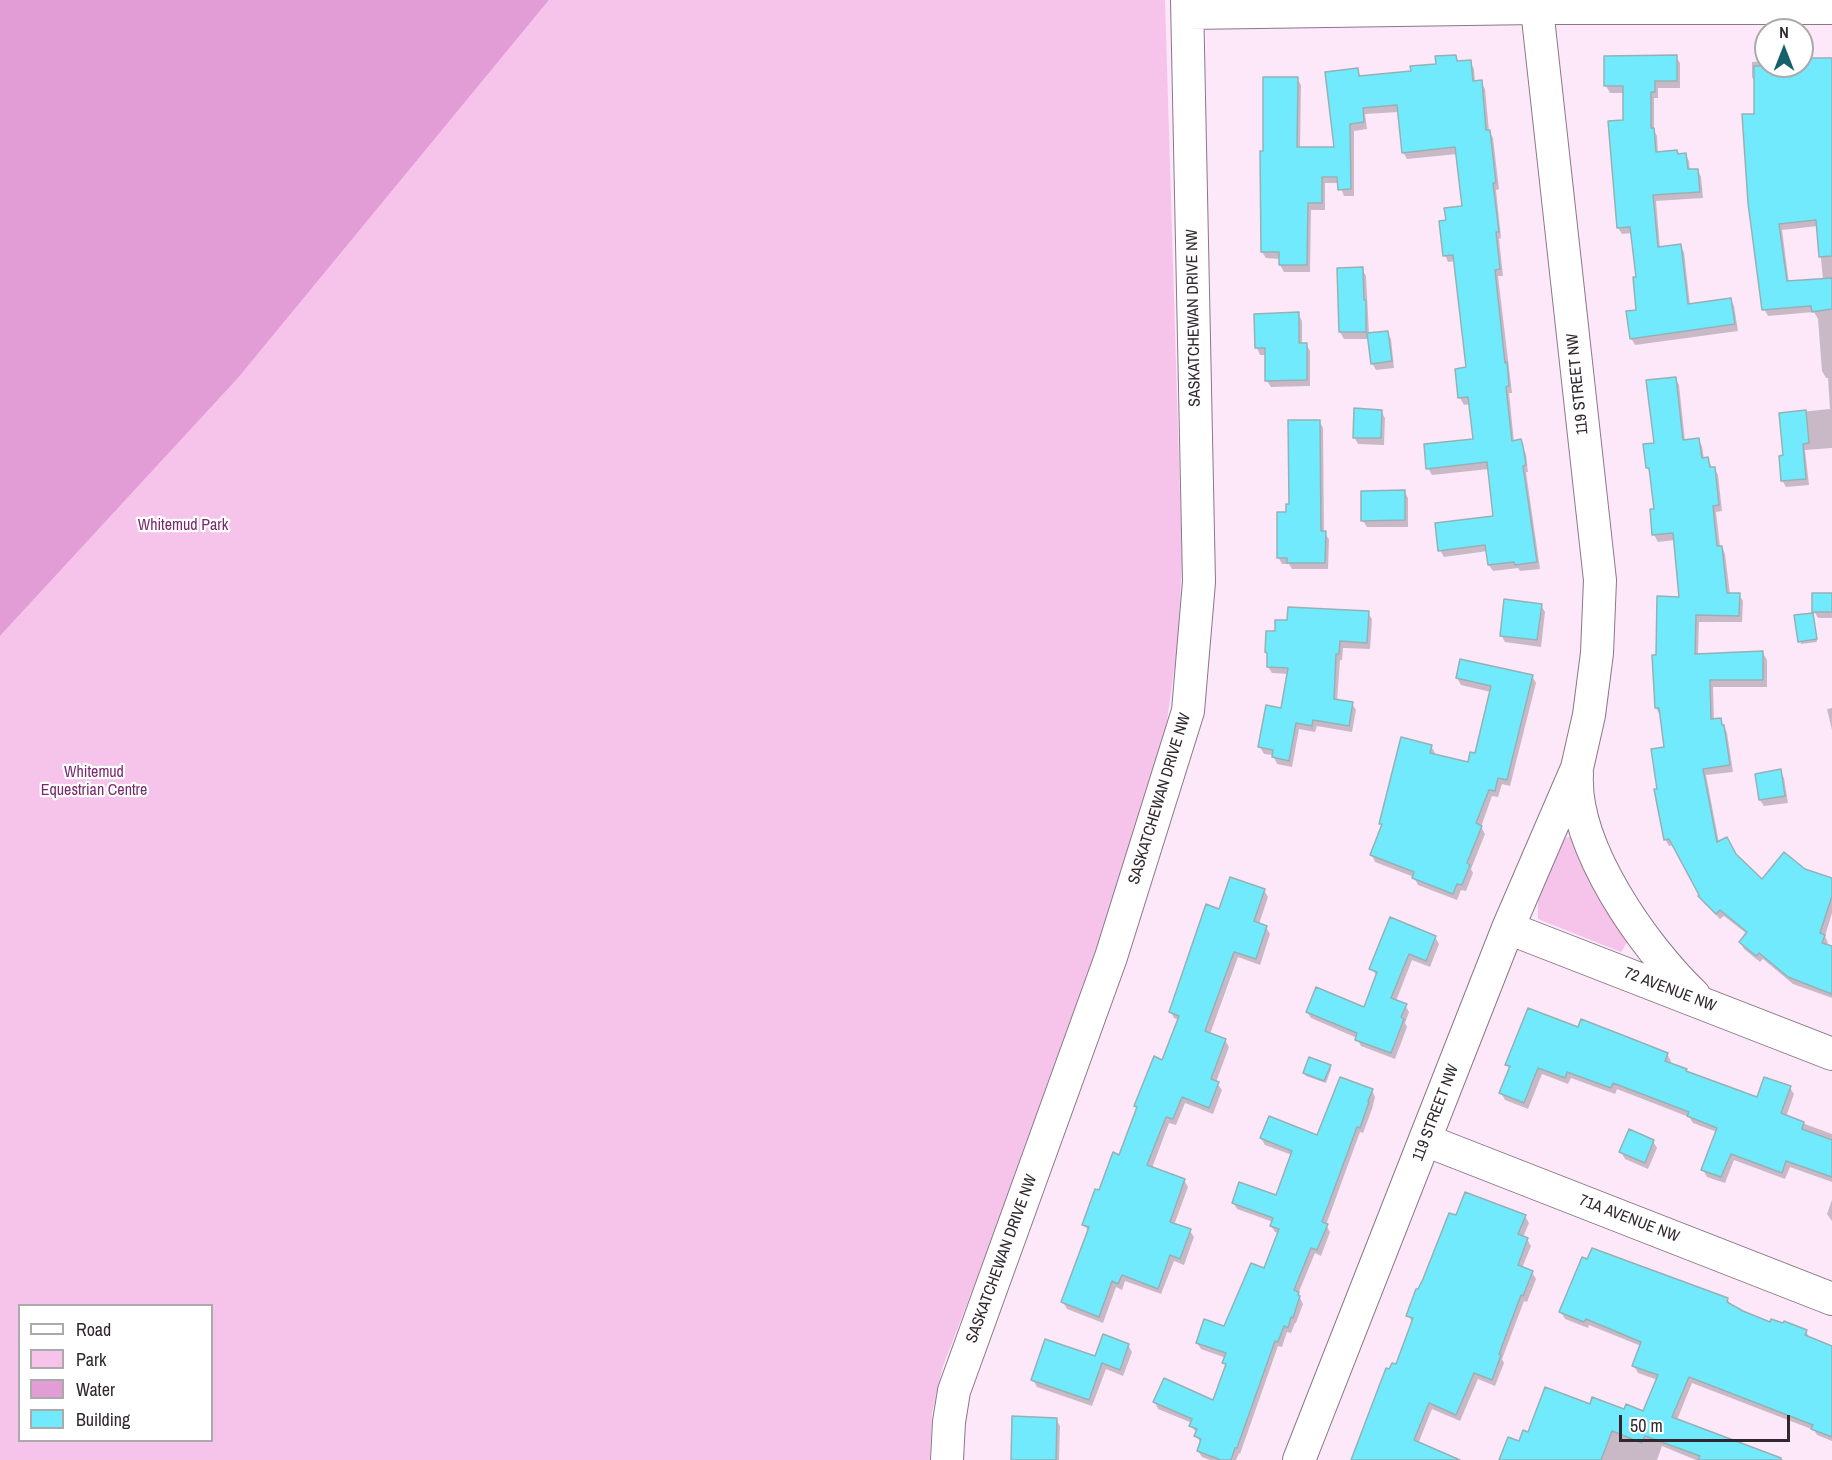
<!DOCTYPE html>
<html>
<head>
<meta charset="utf-8">
<style>
	body { margin:0 }
	#map { position:relative; width:1832px; height:1460px; overflow:hidden; background:#fce8f8; font-family:"Archivo Narrow",sans-serif }
	canvas { display:block }
	.legend { position:absolute; left:18px; top:1304px; width:195px; height:138px; box-sizing:border-box; background:#fff; border:2px solid #aca9ab; margin:0; padding:8px 10px; list-style:none; font-size:18px; color:#30282e }
	.legend li { display:flex; align-items:center; gap:12px; height:30px }
	.legend b { width:30px; border:2px solid #aca9ab }
	.north { position:absolute; left:1754px; top:18px; width:60px; height:60px; box-sizing:border-box; background:#fff; border:2px solid #aca9ab; border-radius:50%; rotate:0deg; font-size:16px; font-weight:700; line-height:24px; text-align:center; color:#30282e }
	.north::after { content:''; display:block; margin:auto; width:21px; height:27px; background:#14616c; clip-path:polygon(50% 0,100% 100%,50% 72%,0 100%) }
	.scale { position:absolute; left:1619px; top:1415px; width:171px; height:27px; box-sizing:border-box; border:3px solid #30282e; border-top:0; padding-left:8px; font-size:18px; line-height:21px; white-space:nowrap; color:#30282e; -webkit-text-stroke:4px #fff; paint-order:stroke }
</style>
</head>
<body>
<div id="map">
<canvas width="1832" height="1460"></canvas>
<ul class="legend">
<li><b style="height:8px;background:#fff"></b>Road</li>
<li><b style="height:16px;background:#f6c4eb"></b>Park</li>
<li><b style="height:16px;background:#e39dd6"></b>Water</li>
<li><b style="height:16px;background:#71eafd"></b>Building</li>
</ul>
<div class="north">N</div>
<div class="scale">50 m</div>
</div>
<script>
const ctx = document.querySelector('canvas').getContext('2d');
ctx.lineJoin = 'round';
function fill(path, color) {
  ctx.fillStyle = color;
  ctx.fill(path, 'evenodd');
}
function trace(path, color, width, dash) {
  ctx.strokeStyle = color;
  ctx.lineWidth = width;
  ctx.lineCap = dash ? 'butt' : 'round';
  ctx.setLineDash(dash || []);
  ctx.stroke(path);
}
function label(font, color, halo, rows, align = 'center') {
  ctx.font = font + ' "Archivo Narrow",sans-serif';
  ctx.lineWidth = 4.5;
  ctx.setLineDash([]);
  ctx.textBaseline = 'middle';
  ctx.strokeStyle = halo;
  ctx.fillStyle = color;
  for (const [text, x, y, turn = 0] of rows) {
    ctx.save();
    ctx.translate(x, y);
    ctx.rotate((+turn || 0) * Math.PI / 180);
    ctx.textAlign = isNaN(turn) ? turn : align;
    if (halo) ctx.strokeText(text, 0, 0);
    ctx.fillText(text, 0, 0);
    ctx.restore();
  }
}
fill(new Path2D(`
	M549,0H1165L1182,562L1178,643L1164,742L1118,913L943,1366L932,1413L930,1460H0V636L238,378ZM20,1306H212V1440H20Z
	M1568,837H1573L1630,938L1621,952L1538,919V899L1563,840Z`), '#f6c4eb');
fill(new Path2D(`
	M0,0H549L238,378L0,636Z`), '#e39dd6');
fill(new Path2D(`
	M1456,56L1459,63L1470,62L1474,69L1475,82H1481L1485,89L1489,131L1493,138L1499,189L1496,190L1501,238L1499,239L1503,276H1498L1512,393H1509L1514,442L1520,441L1526,454L1528,472H1526L1540,569L1520,571L1518,568L1493,571L1489,565L1488,551L1444,557L1440,550L1495,517L1489,469L1432,475L1428,468L1474,440L1470,404L1464,405L1460,398L1456,370L1468,368L1456,261L1448,262L1445,255L1448,221L1463,208L1457,154L1407,159L1403,152L1399,112L1365,114L1367,129L1354,131V196H1344L1339,183H1325V210H1311L1310,272H1284L1280,265V259L1266,258L1262,252L1264,153L1297,78L1301,85L1300,149H1335L1357,70L1361,77L1412,73L1437,65Z
	M1676,57L1680,63V88H1658V98H1654V130L1657,136L1658,153L1685,154L1689,161L1690,171L1698,170L1701,177L1703,198L1656,201L1660,248L1680,246L1684,252L1690,305L1731,300L1734,306L1738,331L1635,345L1631,338L1638,311L1637,278L1632,233L1622,234L1618,228L1624,93H1610L1606,86Z
	M1832,60V448L1805,450L1809,485L1786,487L1782,480L1785,457L1780,414L1830,409L1828,378H1826L1822,371L1818,319L1814,312L1768,316L1764,309L1755,82L1752,77V62L1766,61V66H1802V61ZM1818,226L1823,280L1789,283L1782,230Z
	M1362,269L1366,276L1369,334L1387,332L1391,339L1394,368L1376,370L1372,363L1370,339H1344L1340,332Z
	M1298,314L1302,321V344H1306L1310,351V386L1271,387L1267,381L1266,355H1260L1257,348L1256,315Z
	M1675,378L1679,385L1685,441L1698,440L1702,446L1704,459H1708L1712,468H1714L1718,475L1722,511L1716,512L1720,547H1722L1725,554L1730,594L1739,595L1743,601L1742,622H1699L1698,655L1763,653L1767,660V687H1713L1714,720L1720,719L1727,733L1733,772L1706,775L1719,843L1762,881L1804,871L1832,879V913L1825,936L1828,943L1827,946L1832,948V998L1793,984L1763,959L1760,962L1744,949L1740,942L1747,934L1724,916L1720,919L1704,903L1674,845L1669,846L1665,839L1659,790L1665,748L1660,715L1656,708L1658,656L1681,598L1675,540L1658,542L1654,535L1651,511L1656,510L1651,474L1647,467Z
	M1381,411L1385,418L1384,445L1358,444L1354,437Z
	M1319,421L1323,428L1324,533L1329,539L1328,569H1292L1289,564H1282L1278,557L1288,514Z
	M1404,491L1408,498V527H1367L1363,521Z
	M1832,595V618H1818L1814,611Z
	M1541,605L1545,612L1541,647L1505,642L1501,635Z
	M1368,613L1372,619L1370,649L1343,648L1342,660H1340L1337,701L1352,704L1356,710L1352,732L1317,726L1315,732L1299,729L1292,767L1277,764L1273,755L1264,754L1260,747L1282,710L1289,674L1272,673L1268,667L1269,656L1266,652Z
	M1813,614L1817,642L1801,644L1796,617Z
	M1532,676L1536,683L1510,786L1502,784L1498,797L1492,796L1481,827L1485,834L1471,869L1473,873L1466,891L1461,890L1457,900L1418,885L1414,877L1375,862L1372,855L1383,827L1381,823L1431,746L1435,753V756L1469,764L1476,755L1491,692L1461,685L1457,678Z
	M1832,708V730L1827,709Z
	M1780,771L1784,778L1788,803L1764,806L1760,800Z
	M1264,890L1268,897L1259,924L1266,927L1270,934L1260,965L1238,957L1210,1034L1225,1040L1229,1047L1216,1082L1222,1090L1213,1114L1185,1103L1176,1125L1169,1123L1152,1168L1184,1180L1188,1187L1174,1225L1190,1231L1194,1237L1184,1265L1174,1261L1161,1294L1125,1281L1122,1290L1116,1287L1103,1323L1067,1309L1063,1302L1089,1232L1083,1224L1120,1157L1138,1110L1136,1106L1163,1062L1179,1020L1174,1018L1171,1012L1220,911Z
	M1435,937L1439,944L1430,967L1412,960L1396,1001L1405,1005L1409,1012L1405,1023L1407,1027L1395,1059L1361,1046L1357,1038L1311,1018L1307,1012L1365,1009L1377,976L1371,968Z
	M1579,1029L1667,1054L1671,1061L1670,1064L1686,1070L1688,1073L1757,1099L1790,1088L1794,1094L1786,1117L1832,1134V1182L1790,1167L1785,1179L1734,1160L1725,1183L1707,1177L1703,1170L1717,1132L1693,1123L1689,1117L1617,1089L1615,1094L1571,1078L1568,1084L1542,1074L1528,1109L1505,1100L1501,1093L1510,1070L1507,1065Z
	M1330,1066L1331,1069L1326,1083L1306,1076L1304,1073Z
	M1372,1090L1375,1097L1372,1109L1363,1133L1360,1132L1326,1225L1330,1232L1321,1256L1315,1253L1298,1294L1303,1304L1296,1323H1295L1291,1333L1287,1332L1282,1347L1278,1346L1240,1454L1239,1453L1236,1460H1210L1202,1457L1198,1451L1201,1443L1196,1436L1197,1433L1191,1426L1192,1423L1158,1409L1155,1402H1214L1226,1367L1224,1363L1226,1358L1201,1349L1197,1343L1225,1328L1265,1270L1279,1233L1275,1232L1271,1226L1273,1222L1237,1209L1233,1202L1277,1197L1292,1155L1265,1145L1261,1138L1318,1137Z
	M1653,1141L1657,1148L1648,1169L1625,1159L1621,1152Z
	M1832,1200V1221L1827,1214Z
	M1525,1216L1529,1223L1523,1237L1527,1239L1531,1246L1522,1268L1532,1272L1536,1279L1527,1302L1524,1301L1502,1359L1504,1363L1495,1386L1478,1379L1460,1421L1432,1409L1418,1444L1448,1460H1351L1397,1366L1412,1322L1408,1315Z
	M1727,1299L1732,1306L1771,1324L1806,1331L1810,1339L1832,1347V1441L1817,1435L1814,1430L1692,1383L1677,1420L1783,1460H1696L1662,1446L1657,1460H1501L1528,1434L1590,1406L1644,1413L1658,1380L1638,1373L1634,1366L1641,1346L1589,1325L1588,1328L1565,1319L1561,1312Z
	M1128,1345L1132,1352L1123,1376L1106,1369L1092,1406L1037,1387L1033,1380L1096,1358Z
	M1056,1419L1060,1426L1059,1460H1013Z`), '#0003');
const building = new Path2D(`
	M1456,55L1457,61L1471,60L1473,81L1482,80L1486,130H1490L1496,183H1493L1499,232H1496L1500,269L1495,270L1505,363L1507,362L1509,386L1506,387L1512,441L1521,439L1523,446L1526,465L1523,466L1537,562L1515,565L1514,562L1488,565L1485,545L1438,551L1435,523L1493,516L1487,462L1426,469L1424,444L1473,439L1468,397L1458,398L1455,369L1466,367L1453,255L1443,256L1439,221L1446,220L1444,208L1462,206L1455,147L1402,153L1397,105L1363,108L1364,122L1350,124L1351,189L1338,190L1337,177H1322V203H1308L1307,265H1279V252H1261L1260,151H1263V77H1298L1297,147H1334L1325,72L1358,68L1359,76L1411,71L1410,66L1436,64L1435,56Z
	M1677,55V81H1655V92H1651V128H1654L1656,152L1677,150L1678,154L1686,153L1688,169H1698L1700,192L1653,195L1658,247L1681,244L1688,304L1731,298L1735,324L1630,339L1626,311L1636,310L1633,277H1636L1630,227L1617,228L1608,121L1623,120V86H1604V56Z
	M1802,58H1832V256L1819,257L1816,220L1779,224L1787,281L1832,278V309L1812,312L1811,306L1762,310L1748,203L1742,114H1754V66H1802Z
	M1363,267L1364,300H1366V332H1339L1337,268Z
	M1299,312V343H1307V380L1265,381V348H1255L1254,314Z
	M1388,331L1392,361L1371,364L1367,333Z
	M1676,377L1683,440L1699,438L1702,458L1708,457L1710,467H1715L1719,505L1713,506L1717,546H1722L1727,593H1740L1739,616L1696,615L1695,654L1763,651V680H1710L1711,719L1721,718L1722,725H1724L1730,765L1703,769L1717,842L1727,837L1736,854L1762,879L1784,852L1805,869L1832,878V896L1820,933L1825,935L1822,943L1832,946V994L1788,977L1759,953L1756,956L1739,942L1747,932L1720,910L1716,914L1698,896L1699,895L1669,839L1664,840L1654,789H1657L1651,749L1664,747L1659,708H1655L1652,655H1656L1657,596L1679,597L1673,533L1652,535L1650,509H1654L1649,468H1646L1643,444L1654,443L1646,380Z
	M1354,408L1382,410L1381,438H1353Z
	M1806,410L1809,443L1803,444L1806,479L1781,481L1779,456L1783,455L1779,413Z
	M1288,420H1320L1321,531H1326L1325,563H1287V558H1277V512H1286V504H1289Z
	M1405,490V520L1361,521V491Z
	M1812,593H1832V612H1812Z
	M1504,599L1542,604L1537,640L1500,636Z
	M1288,607L1369,611L1367,643L1340,641L1339,654H1336L1334,699L1353,702L1349,726L1313,720L1312,726L1296,723L1289,761L1272,757L1273,750L1258,747L1266,705L1281,708L1288,668L1267,667V653L1265,652L1266,631H1275V620H1287Z
	M1813,613L1817,639L1798,642L1794,615Z
	M1460,659L1533,675L1507,780L1498,778L1495,791L1489,790L1476,823L1482,826L1467,863L1470,865L1462,885L1457,884L1453,894L1412,878L1414,872L1370,855L1382,824H1379L1401,737L1432,745L1430,753L1468,762L1470,752L1475,753L1491,686L1456,678Z
	M1781,769L1785,796L1759,800L1755,774Z
	M1230,877L1265,889L1254,921L1267,926L1256,959L1234,952L1205,1031L1226,1039L1211,1079L1219,1082L1209,1108L1182,1097L1173,1119L1166,1117L1147,1165L1185,1179L1170,1222L1191,1229L1180,1259L1170,1255L1158,1289L1122,1275L1118,1284L1112,1281L1099,1317L1061,1302L1089,1227L1082,1225L1095,1189L1099,1190L1113,1152L1119,1155L1137,1107L1134,1106L1154,1056L1162,1060L1179,1016L1169,1012L1206,904L1219,909Z
	M1390,917L1436,936L1426,961L1409,954L1391,998L1407,1004L1401,1017L1404,1019L1391,1053L1355,1040L1357,1033L1306,1012L1316,987L1364,1007L1377,972L1369,969Z
	M1528,1008L1578,1027L1581,1019L1630,1038L1668,1053L1665,1061L1687,1069L1686,1071L1757,1097L1764,1077L1791,1086L1781,1113L1804,1122L1802,1129L1832,1140V1177L1786,1161L1782,1173L1731,1154L1721,1177L1701,1170L1717,1128L1687,1116L1689,1112L1613,1083L1611,1088L1567,1072L1565,1078L1538,1068L1524,1103L1499,1093L1510,1066L1505,1065Z
	M1309,1057L1331,1065L1324,1081L1303,1073Z
	M1340,1077L1373,1089L1368,1101L1369,1102L1360,1128L1357,1127L1322,1222L1328,1224L1317,1250L1311,1248L1294,1290L1299,1292L1298,1295L1300,1296L1293,1318L1291,1317L1288,1328L1284,1326L1278,1342L1275,1341L1237,1448H1235L1231,1460H1221L1197,1451L1201,1439L1194,1436L1197,1429L1189,1426L1192,1419L1153,1402L1164,1378L1213,1400L1226,1364L1222,1363L1226,1353L1196,1343L1204,1319L1224,1326L1251,1263L1264,1268L1279,1229L1270,1226L1273,1218L1232,1203L1239,1182L1276,1195L1292,1151L1260,1138L1269,1116L1317,1135Z
	M1629,1129L1654,1140L1645,1163L1619,1152Z
	M1465,1192L1526,1215L1518,1234L1528,1238L1518,1265L1533,1271L1523,1296L1521,1295L1499,1354L1501,1355L1492,1380L1474,1373L1456,1415L1429,1403L1414,1440L1460,1460H1351L1386,1368L1389,1369L1392,1363L1396,1364L1413,1318L1406,1316L1416,1289H1418L1423,1279L1449,1213L1456,1215Z
	M1592,1248L1728,1298L1727,1302L1743,1311L1770,1322L1771,1319L1783,1323L1784,1321L1807,1330L1805,1335L1832,1346V1437L1811,1429L1813,1425L1689,1377L1672,1417L1781,1458V1460H1698L1700,1456L1645,1436L1642,1443L1612,1431L1601,1460H1499L1508,1437L1519,1441L1523,1430L1528,1432L1545,1387L1590,1404L1592,1397L1624,1409L1626,1404L1643,1411L1658,1375L1632,1366L1641,1342L1586,1319L1584,1322L1559,1312L1582,1257L1587,1259Z
	M1103,1334L1129,1344L1120,1370L1102,1363L1089,1400L1031,1380L1045,1339L1095,1356Z
	M1012,1416L1057,1418L1056,1460H1011Z`);
fill(building, '#71eafd');
trace(building, '#96b1b6', 1.5);
const minor = new Path2D(`
	M1189,13L1536,8H1832
	M1577,774C1573,847 1643,946 1694,995
	M1508,928L1832,1054
	M1425,1140L1832,1299
	M947,1460L949,1422L954,1391L1111,957L1188,711L1199,582L1187,0
	M1299,1460L1508,928L1577,768L1589,715L1597,653L1600,580L1536,0`);
trace(minor, '#8a7886', 34);
trace(minor, '#fff', 32);
label('16px', '#30282e', '#fff', [
	["SASKATCHEWAN DRIVE NW",1194,318,-91],
	["119 STREET NW",1578,384,-96],
	["SASKATCHEWAN DRIVE NW",1160,799,-73],
	["72 AVENUE NW",1670,990,21],
	["119 STREET NW",1436,1113,-69],
	["71A AVENUE NW",1629,1219,21],
	["SASKATCHEWAN DRIVE NW",1002,1259,-70]
]);
label('16px', '#79286e', '#fff', [
	["Whitemud Park",183,526],
	["Whitemud",94,773],
	["Equestrian Centre",94,791]
]);
</script>
</body>
</html>
